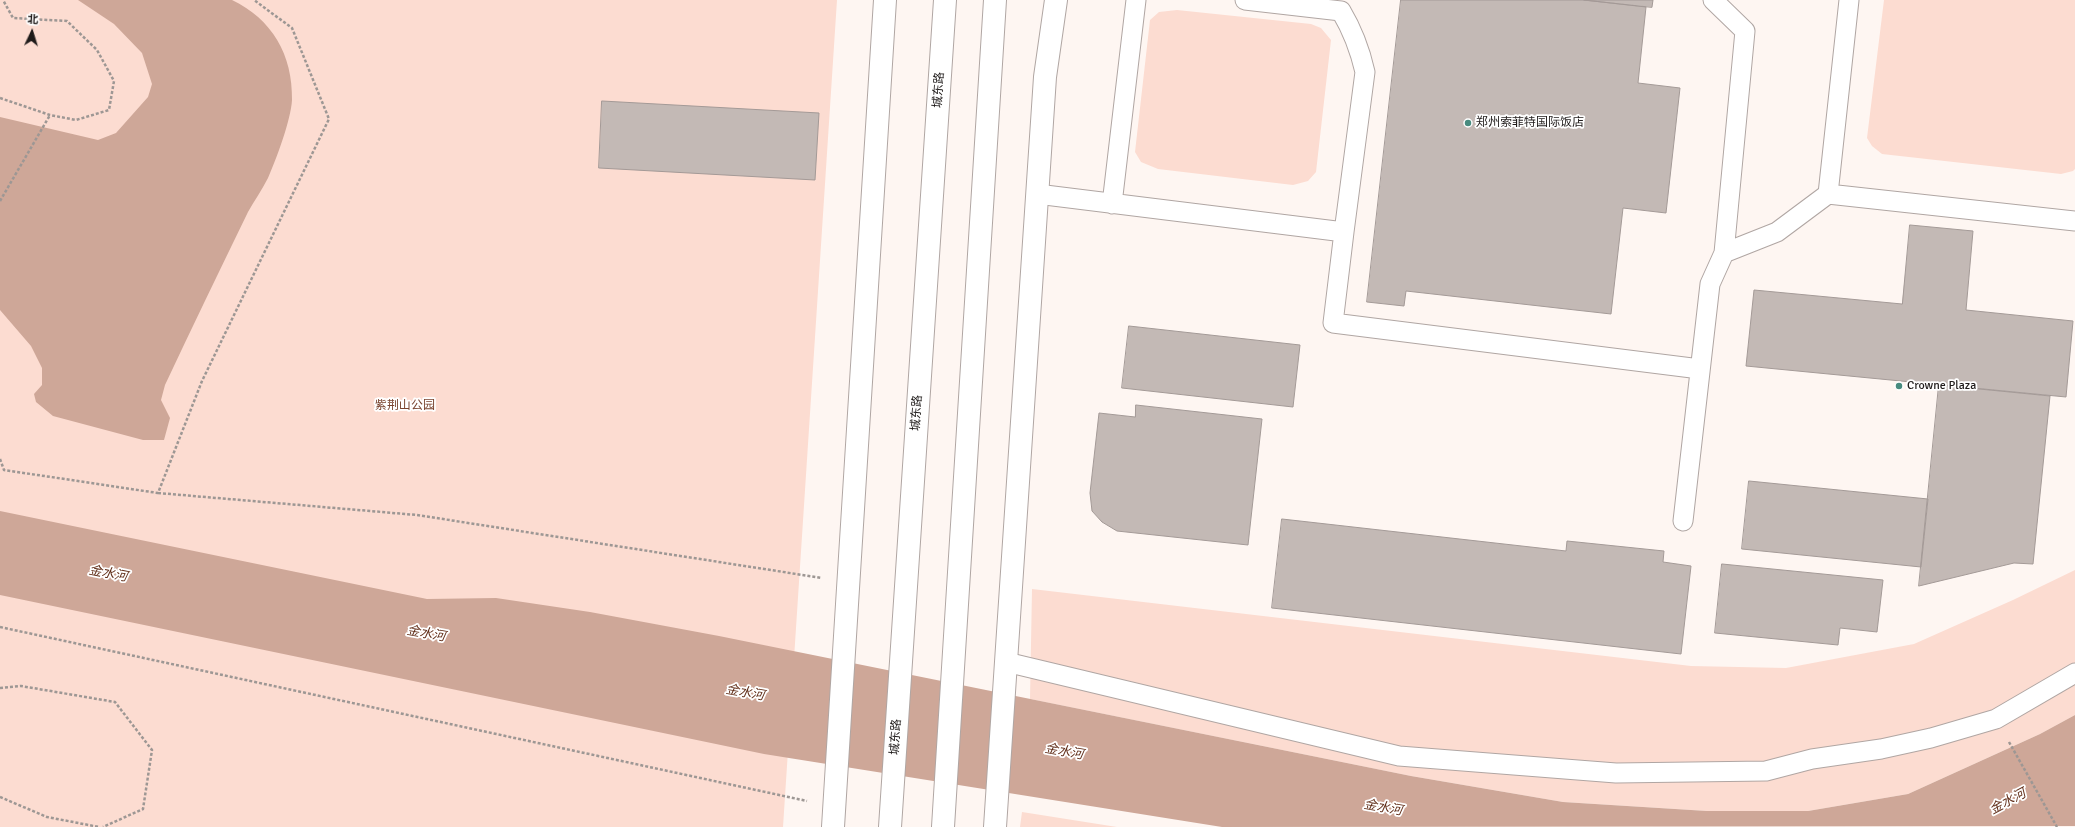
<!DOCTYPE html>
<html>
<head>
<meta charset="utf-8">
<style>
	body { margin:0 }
	#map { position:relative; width:2075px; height:827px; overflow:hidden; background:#fef6f2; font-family:Signika,"Noto Sans SC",sans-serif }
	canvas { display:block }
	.north { position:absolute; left:12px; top:12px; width:40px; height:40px; -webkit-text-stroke:3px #fff; paint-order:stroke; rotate:4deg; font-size:11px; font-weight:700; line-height:16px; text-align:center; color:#1f1b1a }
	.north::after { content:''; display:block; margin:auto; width:14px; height:18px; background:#1f1b1a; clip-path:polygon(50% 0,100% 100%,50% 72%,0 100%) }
</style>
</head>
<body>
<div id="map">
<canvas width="2075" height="827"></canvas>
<div class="north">北</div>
</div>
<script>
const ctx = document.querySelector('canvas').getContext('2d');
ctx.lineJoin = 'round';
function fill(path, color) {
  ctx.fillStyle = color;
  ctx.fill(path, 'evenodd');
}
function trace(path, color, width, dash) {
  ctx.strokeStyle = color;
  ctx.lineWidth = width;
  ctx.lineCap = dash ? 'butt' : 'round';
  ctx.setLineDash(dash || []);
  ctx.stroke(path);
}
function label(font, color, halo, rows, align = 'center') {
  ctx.font = font + ' Signika,"Noto Sans SC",sans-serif';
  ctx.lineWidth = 3.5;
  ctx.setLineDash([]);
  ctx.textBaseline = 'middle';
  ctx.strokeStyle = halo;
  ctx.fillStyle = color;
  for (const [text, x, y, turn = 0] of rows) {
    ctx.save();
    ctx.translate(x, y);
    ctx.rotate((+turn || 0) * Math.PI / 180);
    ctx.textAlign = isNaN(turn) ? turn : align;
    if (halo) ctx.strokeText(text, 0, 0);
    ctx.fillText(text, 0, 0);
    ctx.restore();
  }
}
fill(new Path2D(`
	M0,0H837L783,827H0Z
	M1884,0H2075V169L2073,171L2061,174L1882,154L1872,146L1867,138Z
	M1177,10L1311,24L1321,28L1331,40L1316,172L1308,181L1293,185L1158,169L1141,162L1135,152L1150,20L1159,12Z
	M2075,570V715L2040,734L1908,794L1808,811H1707L1563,802L1411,776L1030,699L1032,589L1691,666L1786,668L1914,644L2013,600Z
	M1022,812L1117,827H1020Z`), '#fcdcd1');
fill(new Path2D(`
	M78,0H232C272,19 293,55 292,100C291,120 276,160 268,178C262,190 254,201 248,212C220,270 192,327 165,385L161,400L170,418L164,440H143L53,416L36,402L34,394L42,385V368L31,346L0,310V117L98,140L116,133L148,97L152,84L142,53L114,24Z
	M0,511L427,599L496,598L590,612L719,636L1411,776L1563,802L1707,811H1808L1908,794L2040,734L2075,715V826L1222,827L764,754L0,595Z`), '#cea798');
const building = new Path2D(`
	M1401,0H1584L1646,7L1638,83L1680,88L1666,213L1623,208L1611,314L1406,291L1404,306L1367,302Z
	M1584,0H1653L1652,7Z
	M602,101L819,113L815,180L599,168Z
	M1910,225L1973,231L1966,310L2073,321L2066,397L1746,366L1754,290L1902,304Z
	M1129,326L1300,345L1293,407L1122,388Z
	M1939,385L2050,396L2033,564L2014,563L1919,586Z
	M1136,405L1262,419L1248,545L1117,531L1102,522L1092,511L1090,493L1099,413L1135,417Z
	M1749,481L1928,499L1921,567L1742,549Z
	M1282,519L1566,551L1567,541L1664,551L1663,562L1691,566L1681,654L1272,608Z
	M1722,564L1883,580L1877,632L1840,628L1838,645L1715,633Z`);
fill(building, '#c3b9b5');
trace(building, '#a49a97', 1);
const lane = new Path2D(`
	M1245,0L1341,11C1353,31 1360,50 1365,72L1344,232
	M1713,0L1745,31L1724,253
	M1037,194L1344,232L1333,323L1700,369
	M1828,194L1849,0
	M1112,204L1136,0
	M1683,521L1710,284L1724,253L1777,232L1828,194L2075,221
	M1006,662L1399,756L1616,773L1766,771L1812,759L1881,749L1931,738L1996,719L2075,673`);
const secondary = new Path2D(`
	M833,827L885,0
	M890,827L945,0
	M943,827L995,0
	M995,827L1045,77L1056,0`);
trace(lane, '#b0a6a3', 21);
trace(secondary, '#b0a6a3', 24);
trace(new Path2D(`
	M0,98L50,115L76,120L109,110L114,81L97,50L67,21L13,18L3,0
	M0,201L50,115
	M0,459L4,470L158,493L202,381L329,119L292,28L254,0
	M158,493L417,515L822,578
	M0,627L807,801
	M0,688L21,686L115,702L152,750L143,809L103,827
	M2009,742L2057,827
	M0,797L47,817L99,827`), '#9d9794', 2.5, [3, 2]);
trace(lane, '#fff', 19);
trace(secondary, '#fff', 22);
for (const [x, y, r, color] of [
	[1468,123,4,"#478b7f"],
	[1899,386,4,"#478b7f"]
]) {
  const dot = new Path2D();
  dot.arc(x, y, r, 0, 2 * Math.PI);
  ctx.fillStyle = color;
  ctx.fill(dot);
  trace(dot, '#fff', 1.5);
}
label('12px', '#1f1b1a', '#fff', [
	["城东路",939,90,-86],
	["城东路",917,413,-86],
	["城东路",896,737,-86]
]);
label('12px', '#1f1b1a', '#fff', [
	["郑州索菲特国际饭店",1476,123],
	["Crowne Plaza",1907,386]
], 'left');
label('12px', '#79432e', '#fff', [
	["紫荆山公园",405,406]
]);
label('italic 13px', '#602d18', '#fff', [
	["金水河",108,574,11],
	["金水河",426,634,10],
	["金水河",745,693,10],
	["金水河",1064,752,10],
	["金水河",2008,802,-28],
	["金水河",1383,808,10]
]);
</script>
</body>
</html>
